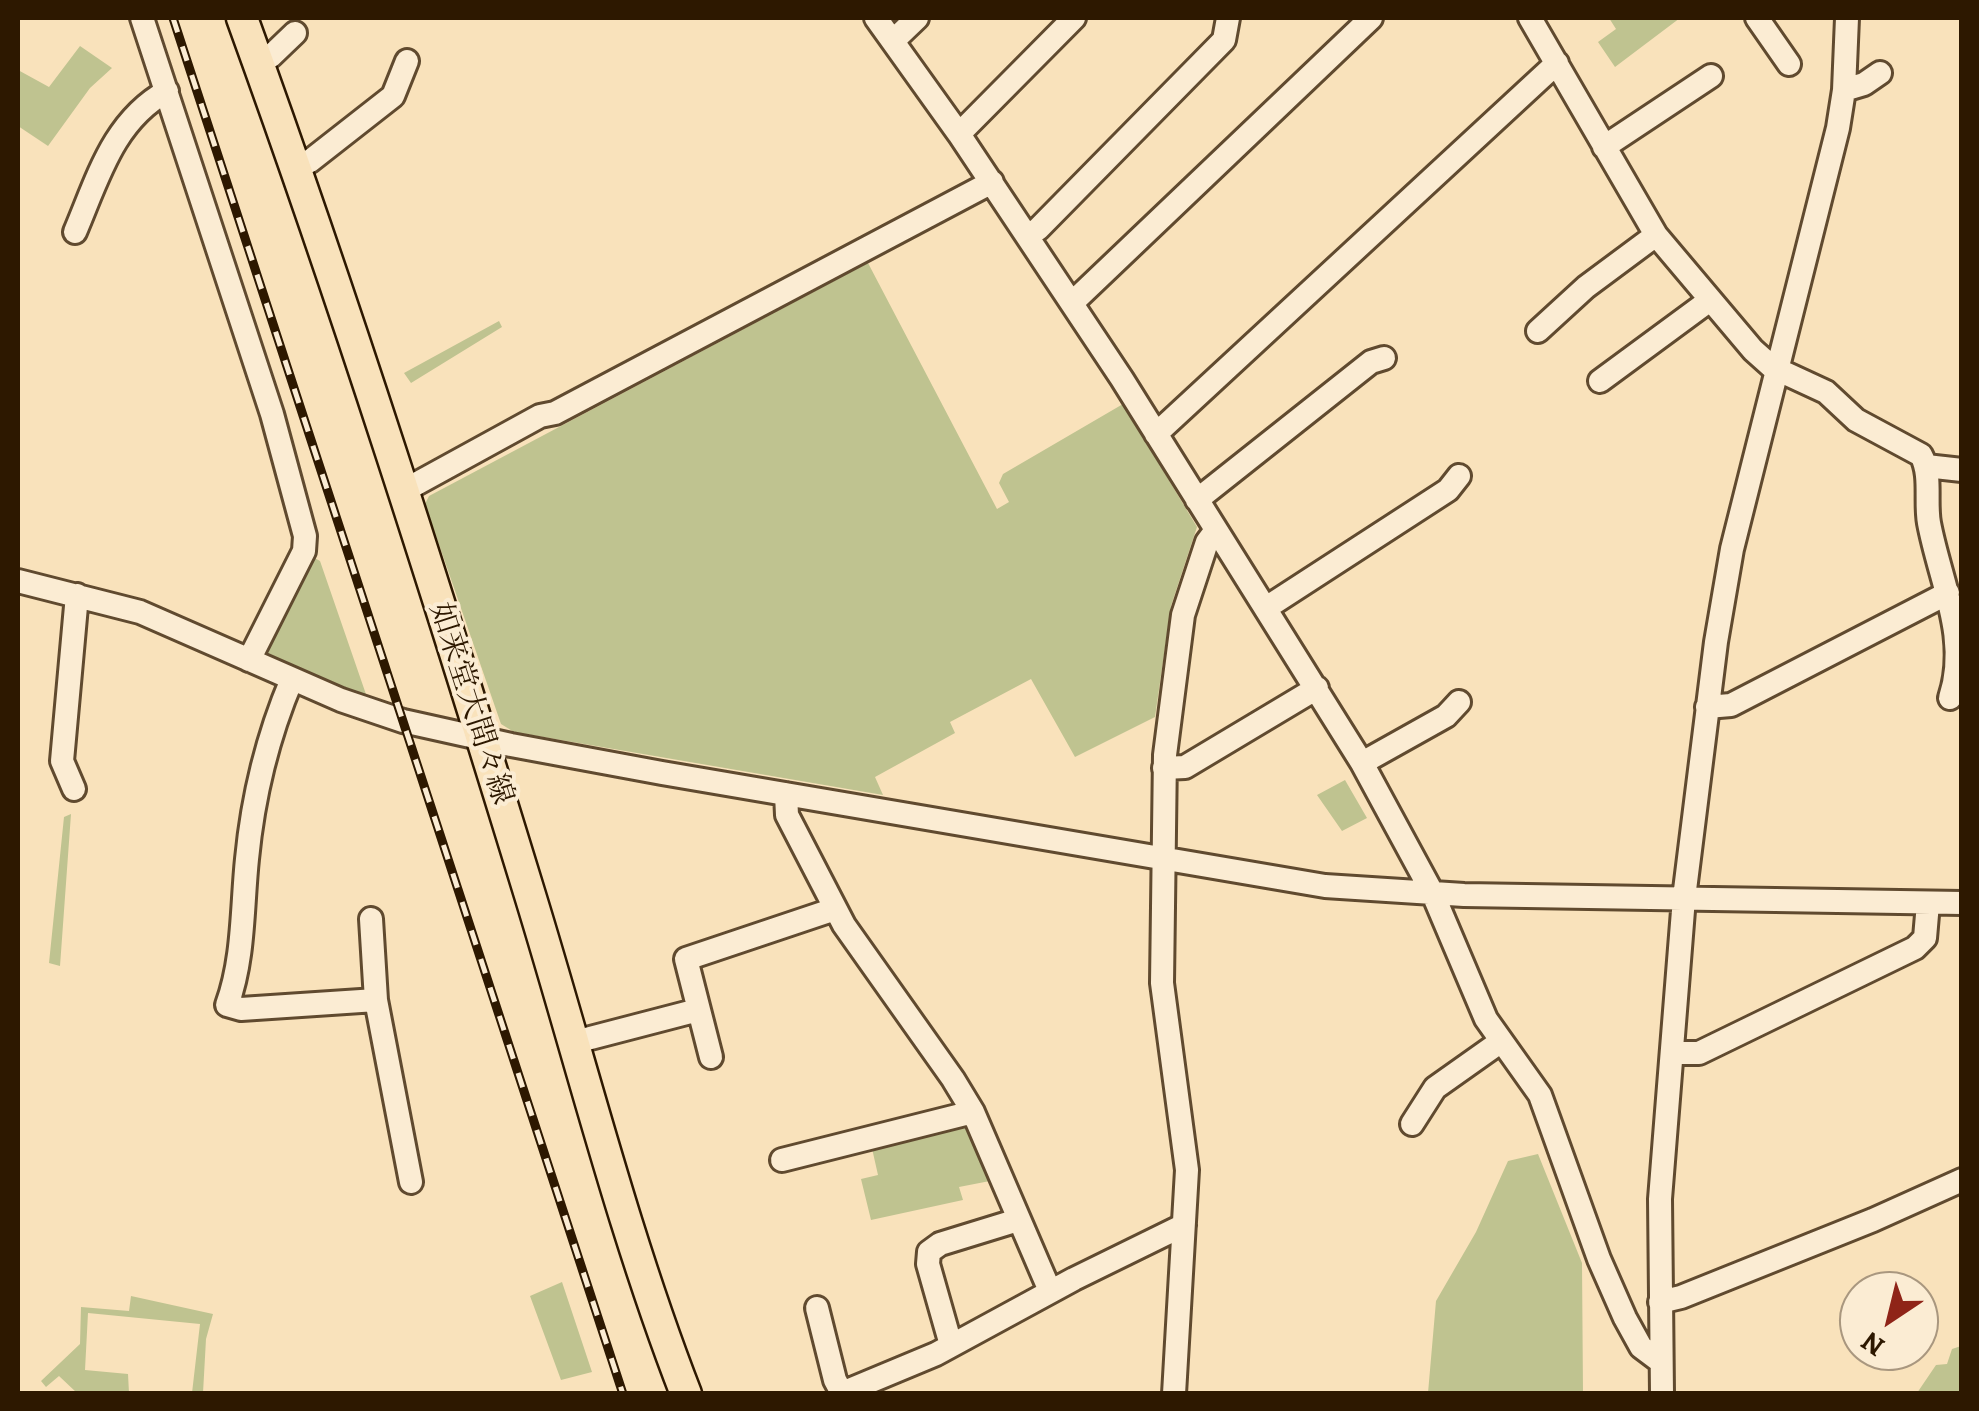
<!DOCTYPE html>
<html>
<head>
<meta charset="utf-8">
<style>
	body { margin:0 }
	#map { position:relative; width:1979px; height:1411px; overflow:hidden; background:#f9e2bb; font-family:Alegreya,serif }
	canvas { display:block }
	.frame { position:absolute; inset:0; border:20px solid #2d1800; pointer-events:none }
	.north { position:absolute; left:1839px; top:1271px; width:100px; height:100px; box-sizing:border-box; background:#fbecd3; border:2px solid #a9977f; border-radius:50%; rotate:215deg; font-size:28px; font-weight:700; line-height:40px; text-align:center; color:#2d1800 }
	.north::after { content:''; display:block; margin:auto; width:35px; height:45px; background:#8f2418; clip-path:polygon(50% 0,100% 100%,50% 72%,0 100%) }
</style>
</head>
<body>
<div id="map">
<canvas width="1979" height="1411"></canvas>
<div class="frame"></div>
<div class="north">N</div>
</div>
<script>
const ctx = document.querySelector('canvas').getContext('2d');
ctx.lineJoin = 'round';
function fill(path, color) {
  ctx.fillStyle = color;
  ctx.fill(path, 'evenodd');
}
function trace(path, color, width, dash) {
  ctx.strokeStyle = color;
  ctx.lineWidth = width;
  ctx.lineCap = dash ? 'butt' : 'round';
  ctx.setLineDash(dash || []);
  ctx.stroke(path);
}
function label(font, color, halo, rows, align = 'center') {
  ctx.font = font + ' Alegreya,"Noto Serif JP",serif';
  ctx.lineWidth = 8;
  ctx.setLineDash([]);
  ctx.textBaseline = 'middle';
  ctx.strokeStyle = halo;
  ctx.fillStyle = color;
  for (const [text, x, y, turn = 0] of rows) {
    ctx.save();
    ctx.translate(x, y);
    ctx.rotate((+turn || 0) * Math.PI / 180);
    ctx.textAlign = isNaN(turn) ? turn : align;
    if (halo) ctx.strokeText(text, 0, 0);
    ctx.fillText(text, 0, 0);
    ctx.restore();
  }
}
fill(new Path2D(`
	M1609,18H1608H1680L1615,67L1598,42L1616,29Z
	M80,46L112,68L90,88L48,146L18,126V70L49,87Z
	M868,263L997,509L1009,502L999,483L1003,474L1123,404L1197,527L1171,606L1155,717L1075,757L1031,679L950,722L955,733L875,777L883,795L514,732L501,724L425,504L429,496Z
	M499,321L502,327L411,383L404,373Z
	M311,556L320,561L369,703L268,658L266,653Z
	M1345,780L1367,818L1342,831L1317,795Z
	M71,814L60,966L49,963L64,817Z
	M970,1124L995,1180L959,1187L963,1200L871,1220L861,1179L878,1175L871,1144Z
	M1538,1154L1582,1263L1583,1393H1428L1436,1301L1476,1232L1508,1161Z
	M562,1282L592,1372L561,1380L530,1296Z
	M131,1296L213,1314L206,1339L203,1393H192L200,1324L88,1313L85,1370L128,1374L129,1393H77L59,1376L46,1387L41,1381L80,1344L81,1307L129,1311Z
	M1961,1346V1393H1917L1936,1365L1947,1364L1952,1349Z`), '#bfc390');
const minor = new Path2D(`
	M142,18L272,414L305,536L304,551L249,660
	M876,18L959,134L1122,379L1362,763L1433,894L1486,1019L1540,1095L1599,1259L1625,1318L1641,1347L1661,1362
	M1530,18L1656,235L1753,350L1772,367L1826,392L1856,420L1921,455C1932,475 1925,501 1929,523C1940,582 1970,638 1950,698
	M1757,18L1789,64
	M893,41L917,18
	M258,62L271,56L295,33
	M1844,90L1864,84L1880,73
	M959,134L1074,18
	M1604,147L1711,76
	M295,168L310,161L393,96L407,61
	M75,232C98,178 113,121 167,91
	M1027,236L1038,229L1224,40L1228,18
	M1072,303L1371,18
	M1538,331L1586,287L1656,235
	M1600,381L1710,300
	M1156,434L1557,63
	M1926,466L1962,470
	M401,489L416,484L540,416L555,413L992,182
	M1197,500L1371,362L1384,358
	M18,581L140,612L341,700L403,721L511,745L662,773L1325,886L1464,895L1962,903
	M1266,608L1448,490L1459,476
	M292,679C267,738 253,796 247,859C242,907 244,959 227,1005L241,1009L376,1000L411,1182
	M1707,707L1731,705L1948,593
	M1362,763L1446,716L1459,702
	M1164,768L1185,767L1317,688
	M74,789L62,761L77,595
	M786,794L787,815L844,925L953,1079L973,1112L1050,1291
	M371,919L376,1000
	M575,1042L698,1010
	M1672,1053H1699L1915,948L1925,938L1928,903
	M711,1057L686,959L835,909
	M1412,1124L1435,1088L1500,1042
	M782,1160L973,1112
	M1660,1302L1681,1297L1873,1220L1962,1180
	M817,1308L835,1380L842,1393
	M951,1345L928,1264L929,1252L940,1244L1018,1220
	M840,1394L936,1354L1074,1279L1184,1225
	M1174,1394L1187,1170L1162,983L1165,755L1183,615L1207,542L1216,530
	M1662,1394L1660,1199L1684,898L1716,642L1732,549L1838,128L1844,90L1847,18`);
const major = new Path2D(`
	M242,18C347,307 440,601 530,895C581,1061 623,1232 686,1394`);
trace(minor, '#604a2f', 28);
trace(major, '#2d1800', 35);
trace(minor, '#fbecd3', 22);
trace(major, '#f9e2bb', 30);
const rail = new Path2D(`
	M173,18L623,1394`);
trace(rail, '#2d1800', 9);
trace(rail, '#fbecd3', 5, [15]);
label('30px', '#2d1800', '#fbecd3', [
	["如来堂大間々線",470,704,72]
]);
</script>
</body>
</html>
